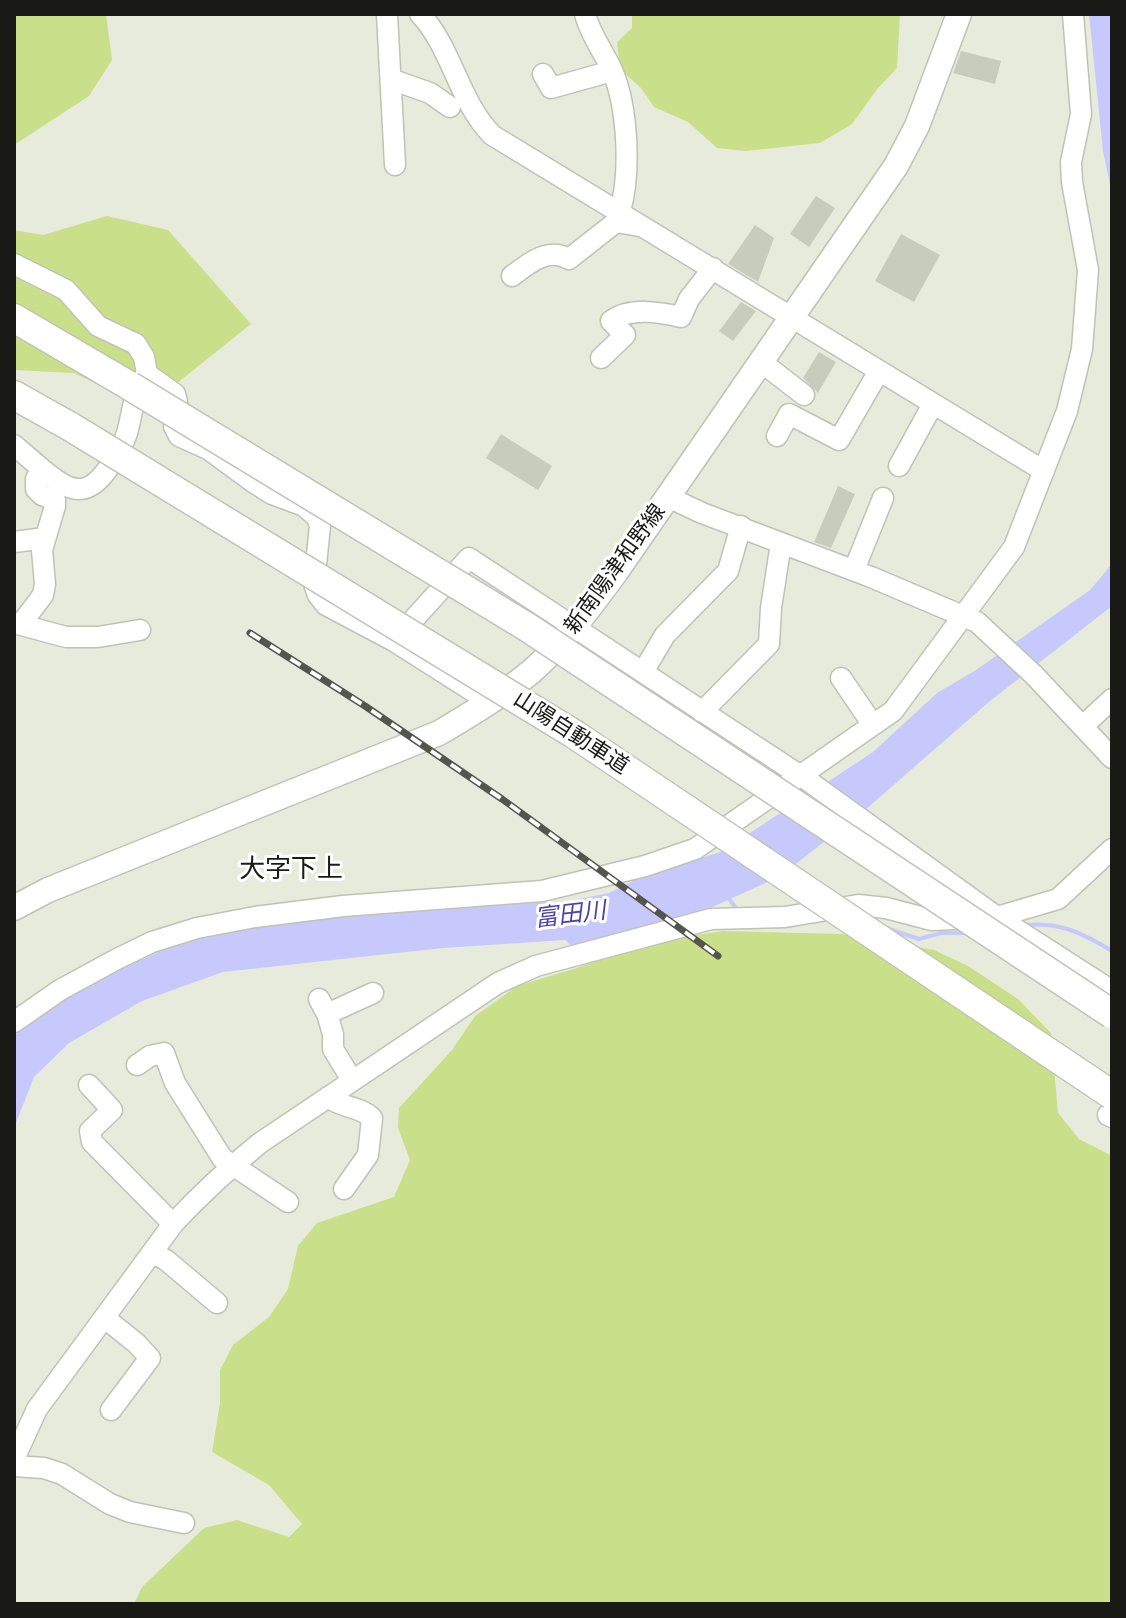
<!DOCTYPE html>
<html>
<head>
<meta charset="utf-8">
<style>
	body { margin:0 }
	#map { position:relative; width:1126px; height:1618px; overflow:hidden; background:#e7ebdc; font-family:Quicksand,sans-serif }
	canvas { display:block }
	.frame { position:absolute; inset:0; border:16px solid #191a15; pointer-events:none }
</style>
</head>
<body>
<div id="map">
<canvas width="1126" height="1618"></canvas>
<div class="frame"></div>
</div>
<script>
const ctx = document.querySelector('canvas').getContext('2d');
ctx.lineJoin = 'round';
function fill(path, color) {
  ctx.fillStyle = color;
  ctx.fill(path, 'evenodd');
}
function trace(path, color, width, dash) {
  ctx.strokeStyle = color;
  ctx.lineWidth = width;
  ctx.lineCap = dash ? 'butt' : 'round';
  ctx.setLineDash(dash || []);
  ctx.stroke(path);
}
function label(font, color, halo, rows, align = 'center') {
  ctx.font = font + ' Quicksand,"Noto Sans JP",sans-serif';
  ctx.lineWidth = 6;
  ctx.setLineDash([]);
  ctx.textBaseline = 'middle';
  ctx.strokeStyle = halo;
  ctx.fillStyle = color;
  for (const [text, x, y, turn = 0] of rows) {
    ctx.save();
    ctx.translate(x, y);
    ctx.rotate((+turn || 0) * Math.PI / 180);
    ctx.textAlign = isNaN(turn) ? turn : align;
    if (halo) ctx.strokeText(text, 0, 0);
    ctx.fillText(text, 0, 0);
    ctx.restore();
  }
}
fill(new Path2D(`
	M14,14H106L112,60L89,96L14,145Z
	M632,14H900L897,68L878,88L852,124L820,143L746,151L717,148L688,122L654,107L641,88L620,69L617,42L632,28Z
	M107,216L168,230L251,324L156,400L122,396L74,373L14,370V230L43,235Z
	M723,931L842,934L934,950L968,966L1018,999L1051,1033L1058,1113L1079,1139L1112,1156V1604H134L142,1587L204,1528L237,1520L289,1537L302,1524L269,1485L212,1452L220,1403V1370L233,1345L269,1317L288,1289L298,1246L317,1223L394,1197L410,1160L398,1128L399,1108L452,1050L475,1016L517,986L580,967L644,943Z`), '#cadf89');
fill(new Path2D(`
	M1089,14H1111L1112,194L1103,151Z
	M1112,564V606L990,701L865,810L779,877L699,913L573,947L565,940L443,948L223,972L142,1001L69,1043L34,1077L14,1128V1037L21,1028L59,1000L107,975L159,952L220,932L345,914L569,901L609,893L649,873L721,852L873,752L937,693L976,670L1090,590Z`), '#c7c9fd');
trace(new Path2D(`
	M727,896L738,911
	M1023,925C1060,922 1081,932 1112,951
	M883,927L919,939L941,933H971`), '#c7c9fd', 4);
fill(new Path2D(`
	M961,51L1001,61L995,84L953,73Z
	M816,196L835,208L809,247L790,234Z
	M755,225L774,238L758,282L728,264Z
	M901,234L940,255L914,302L875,281Z
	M741,302L756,311L733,341L719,331Z
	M819,352L836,362L818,393L803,378Z
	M501,434L552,466L538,490L486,458Z
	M838,486L855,494L831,548L814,542Z`), '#c8ccbd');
const minor = new Path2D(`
	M387,14L395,165
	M420,14C452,48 458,100 492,135L1044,471
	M585,14C590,34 603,51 612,70C628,107 631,173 620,211
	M543,74L551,88L612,71
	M393,80L430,93L450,107
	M14,264L66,290L98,326L136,344L144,357L147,374C133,392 133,412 127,433C123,446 116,456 109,467C87,500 69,492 42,469L36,479V489L42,495L55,500V506L42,550L45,584L43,595L21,624
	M512,276C529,263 548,247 569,259L616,222L639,226
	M601,358L625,335L611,321C630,307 659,312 681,317L689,299L713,268
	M760,361L804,395
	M147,374L175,394L177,402L174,426L179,436L208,449L253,482L272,494L304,506L317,517L320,526L314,584L318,595L326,605L394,641L469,558L807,780L997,917L1112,991
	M777,436L789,414L839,440L879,371
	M14,445L42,469
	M899,466L933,404
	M668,497L702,513L871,577L977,622L1034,675L1112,758
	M14,542L45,538
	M854,570L883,498
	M14,623L66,637H98L140,630
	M394,641L490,702
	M643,672L665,635L728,571L741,526
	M841,678L873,725
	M702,712L769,644L771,608L781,543
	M1083,726L1112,699
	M319,999L327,1014L373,993
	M327,1014L333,1034V1049L352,1080
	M14,1022L60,990L117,959L152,942L197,928L255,917L343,906L542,891L645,866L695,849L893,711L1014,547L1067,411L1082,349L1088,270L1072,182L1071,162L1081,114L1073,14
	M137,1065L150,1056L164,1053L175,1083L222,1158L288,1202
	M89,1085L112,1110L90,1131L92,1142L173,1224
	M328,1097C341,1108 360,1106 372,1118L368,1155L344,1189
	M1108,1115L1112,1117
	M153,1253L166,1260L217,1303
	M106,1319L136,1343L150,1358L111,1410
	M14,1459L37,1409L173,1224C200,1195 229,1168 260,1143L498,983L536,966L711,919L785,917L858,905L886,908L932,920L997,917L1058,899L1112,849
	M14,1466L44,1468L62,1474L110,1504L130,1512L184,1523`);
const major = new Path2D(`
	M14,908L48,890L439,733C471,714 503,695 532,671C565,642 590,607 616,572L896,166L917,126L959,14`);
const highway = new Path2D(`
	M14,318L130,386
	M14,395L71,427`);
trace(minor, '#bec3b4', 23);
trace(major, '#bec3b4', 27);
trace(highway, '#bec3b4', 31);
trace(minor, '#fff', 20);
trace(major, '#fff', 24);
trace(highway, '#fff', 28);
const rail = new Path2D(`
	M250,633L365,706L502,799L718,956`);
trace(rail, '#54564e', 7);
trace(rail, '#fff', 4, [12]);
const highwayBridge = new Path2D(`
	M130,386L527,627L1112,1014
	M71,427L574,734L1112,1095`);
trace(highwayBridge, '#bec3b4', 31, []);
trace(highwayBridge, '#fff', 28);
label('22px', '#191a15', '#fff', [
	["新南陽津和野線",615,569,-54],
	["山陽自動車道",571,733,33]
]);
label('italic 24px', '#4d43a4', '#fff', [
	["富田川",570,915,-7]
]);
label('26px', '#191a15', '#fff', [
	["大字下上",291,869]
]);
</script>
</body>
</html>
